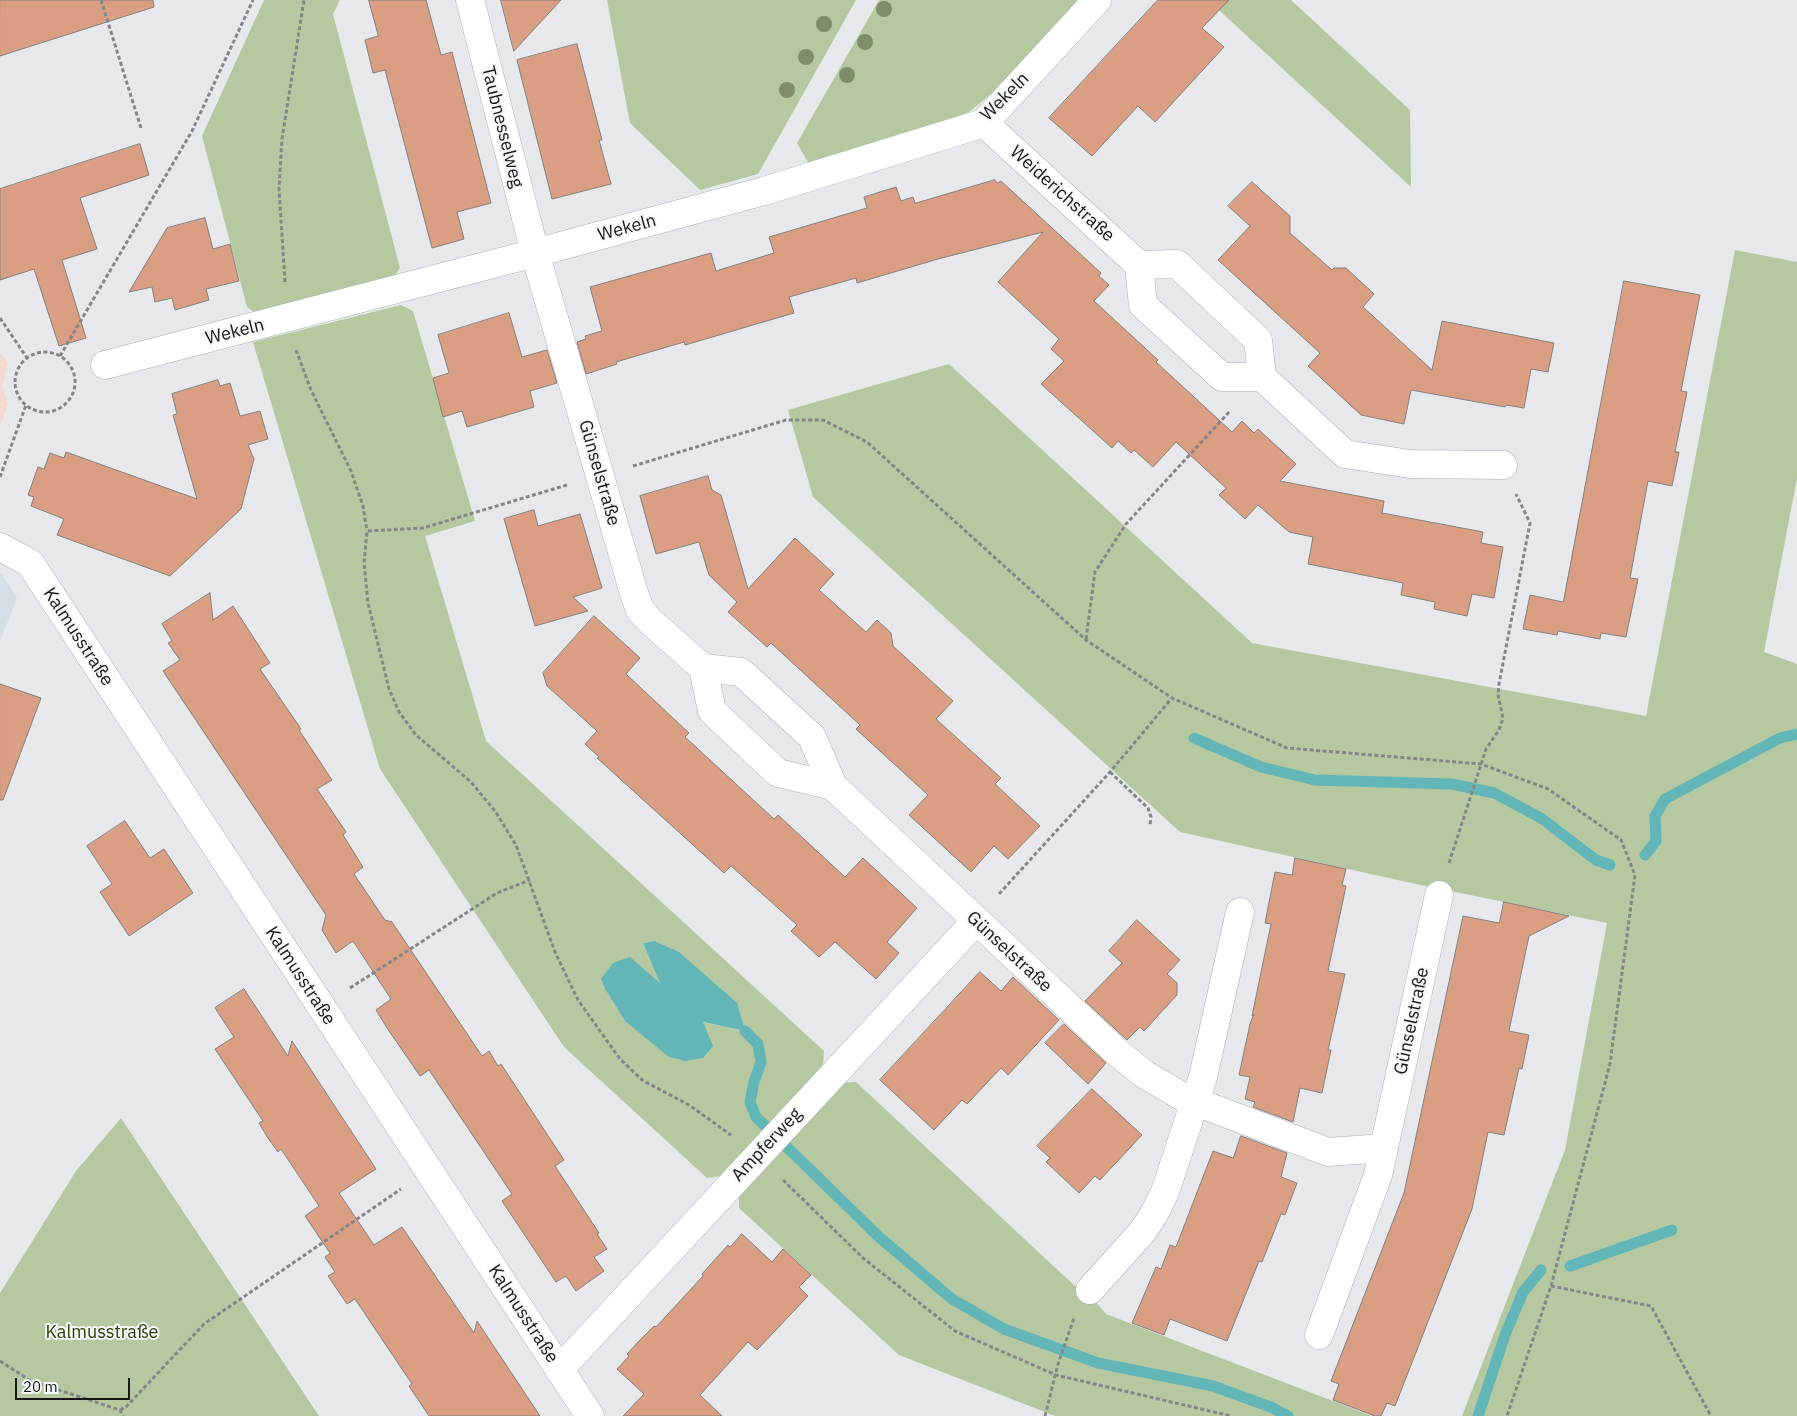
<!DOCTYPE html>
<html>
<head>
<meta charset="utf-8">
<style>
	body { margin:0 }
	#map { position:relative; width:1797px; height:1416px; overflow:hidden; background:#e6e8ec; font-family:"IBM Plex Sans",sans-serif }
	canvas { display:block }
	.scale { position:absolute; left:15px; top:1378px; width:115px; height:22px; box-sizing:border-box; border:2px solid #161618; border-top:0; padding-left:6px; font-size:15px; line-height:18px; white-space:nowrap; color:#161618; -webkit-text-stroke:4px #f4f6f9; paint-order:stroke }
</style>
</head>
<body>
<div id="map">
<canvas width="1797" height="1416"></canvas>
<div class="scale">20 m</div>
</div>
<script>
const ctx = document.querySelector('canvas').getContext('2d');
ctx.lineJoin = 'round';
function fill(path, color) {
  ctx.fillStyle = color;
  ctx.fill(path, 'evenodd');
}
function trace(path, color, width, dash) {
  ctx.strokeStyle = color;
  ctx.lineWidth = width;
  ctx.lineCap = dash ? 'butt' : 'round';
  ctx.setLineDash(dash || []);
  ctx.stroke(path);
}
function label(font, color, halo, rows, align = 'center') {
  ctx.font = font + ' "IBM Plex Sans",sans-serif';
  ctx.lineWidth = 4;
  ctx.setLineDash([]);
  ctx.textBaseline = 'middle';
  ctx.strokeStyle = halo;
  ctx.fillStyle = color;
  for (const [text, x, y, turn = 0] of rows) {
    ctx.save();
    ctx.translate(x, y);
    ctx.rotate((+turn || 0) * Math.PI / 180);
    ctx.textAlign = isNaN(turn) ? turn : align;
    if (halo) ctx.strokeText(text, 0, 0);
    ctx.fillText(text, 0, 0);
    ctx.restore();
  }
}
fill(new Path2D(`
	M0,572L17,597L0,642Z`), '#d7dde7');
fill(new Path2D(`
	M0,352L8,363L2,386L8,404L0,426Z`), '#f1d9ce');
fill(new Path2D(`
	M264,0H340L333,14L400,268L393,278L257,314L247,307L202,136Z
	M607,0H856L758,174L700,190L630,123Z
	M879,0H1081L1006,82L969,112L922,132L809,164L797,143Z
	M1208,0H1291L1410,110L1411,187Z
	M1735,250L1797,262V478L1764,652L1797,664V1416H1462L1565,1150L1607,923L1416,884L1180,832L813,497L788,410L949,364L1252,643L1646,716Z
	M401,305L413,311L475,521L425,536L486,741L824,1051L823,1067L722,1176L707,1178L564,1047L380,769L253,342ZM654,941L745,1031L702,1022L625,1021L605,989L601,979L661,984L643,943Z
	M856,1082L1076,1287L1095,1301L1106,1314L1372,1416H1055L899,1355L739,1208V1192L839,1083Z
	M121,1118L319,1416H0V1293L76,1171Z`), '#b5c8a0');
fill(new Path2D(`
	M654,941L679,952L737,1003L745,1031L703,1022L713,1046L703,1058L685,1061L669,1057L625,1021L605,989L601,979L613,963L630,957L660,983L643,943Z`), '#62b6b8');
trace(new Path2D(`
	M1194,738L1261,767L1315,780L1452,784L1494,793L1541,818L1596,860L1610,865
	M1645,855L1656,841L1655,816L1665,799L1780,738L1797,734
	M745,1031L758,1044L761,1062L754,1082L750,1102L756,1117L878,1236L952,1299L1004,1329L1098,1363L1213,1386L1273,1408L1288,1416
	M1570,1266L1672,1230
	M1478,1416L1505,1335L1523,1292L1541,1270`), '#62b6b8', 11);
const building = new Path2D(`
	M0,0H153L154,7L0,56Z
	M369,0H426L441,55L452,52L491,203L457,212L464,239L432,248L385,70L373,73L365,40L378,36Z
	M501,0H561L514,51Z
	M1158,0H1229L1202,28L1224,47L1155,122L1138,106L1092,156L1049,118Z
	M577,44L602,140H599L611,184L552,199L517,60Z
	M140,144L149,175L80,198L97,249L62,260L86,338L59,346L34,269L0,280V189Z
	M995,180L997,183L1001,181L1101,273L1099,276L1109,285L1094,301L1158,360L1156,362L1232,432L1242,421L1254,433L1258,429L1296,464L1280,481L1384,501L1382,513L1483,532L1481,543L1503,547L1494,598L1472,594L1467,616L1434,609L1435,602L1401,595L1403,583L1308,564L1313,537L1289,532L1258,505L1245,519L1219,495L1226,488L1176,442L1153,467L1134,450L1131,453L1118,441L1112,448L1041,384L1064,361L1051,349L1059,339L998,282L1043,232L938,259L857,283L856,278L789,297L794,313L685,345L684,342L616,362L617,364L586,374L577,342L586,339L585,336L602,331L590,287L711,253L716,271L774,253L769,237L867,208L864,197L896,187L901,201L913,197L915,203Z
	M1252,182L1290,216V233L1332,270L1334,268H1346L1374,294L1363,307L1432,370L1442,321L1554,343L1548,372L1531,369L1524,408L1506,405L1505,407L1411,390L1404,424L1361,415L1308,366L1320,353L1218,260L1250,226L1228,206Z
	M205,218L213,249L230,244L239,281L206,289L209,300L175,310L172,298L155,302L152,287L129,292L167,228Z
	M1624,281L1700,295L1681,391L1687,392L1675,452H1679L1672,486L1648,481L1630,578L1638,579L1626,637L1601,633L1600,639L1558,631L1557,635L1523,629L1530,595L1563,602Z
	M509,313L522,357L547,350L557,383L530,391L534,407L467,427L462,411L443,417L433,378L449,373L438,335Z
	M218,380L220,386L230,383L240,416L260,411L268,439L248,445L254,459L241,509L170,576L57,535L64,519L31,506L34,497L28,495L38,467L44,469L50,453L64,458L66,452L197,499L173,415L177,414L172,394Z
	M708,476L712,490L721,495L748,589L795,538L834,574L819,590L866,632L877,620L891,633L893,646L953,701L936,719L1001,778L995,784L1040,826L1008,859L994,846L971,872L909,815L928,795L856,729L860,725L771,643L767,647L728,612L737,602L709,575L699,542L656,554L640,496Z
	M534,510L538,526L580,514L602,588L573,597L588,611L535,626L504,519Z
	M210,593L213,620L233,606L270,663L260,669L301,729L299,730L332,780L317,789L346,832L343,835L363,867L354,874L385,920L392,922L482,1056L489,1051L498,1066L501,1064L564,1160L555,1166L599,1233L597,1234L607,1249L594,1257L604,1271L576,1291L566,1276L556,1282L502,1201L512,1194L429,1070L420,1076L387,1028L376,1010L391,999L353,941L336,953L322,930L326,915L163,671L180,660L168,643L172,641L162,624Z
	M594,616L640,658L626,674L689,733L685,737L774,819L778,815L845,877L863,858L917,908L887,942L899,953L876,979L835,942L819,957L791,931L797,925L731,866L724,873L597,758L599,757L585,744L597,731L547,686L543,673Z
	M0,684L41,698L3,800H0Z
	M125,821L150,858L164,849L193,893L129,936L100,892L112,884L87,846Z
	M1295,858L1346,869L1342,885L1346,886L1328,971L1345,974L1328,1050H1331L1322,1093L1300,1088L1293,1122L1253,1107L1255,1102L1245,1099L1250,1077L1239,1075L1250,1024L1254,1014L1252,1016L1271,924L1265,923L1275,872L1292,875Z
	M1504,902L1569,916L1529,936L1509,1031L1529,1035L1522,1069L1519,1068L1504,1135L1488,1132L1472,1209L1395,1406L1387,1403L1381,1416H1375L1333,1400L1339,1384L1331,1381L1404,1193L1463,916L1499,923Z
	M1137,920L1180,960L1167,974L1177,983V995L1144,1031L1140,1027L1127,1040L1085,1001L1122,963L1109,951Z
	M980,972L1001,991L1013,977L1059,1020L1008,1075L1001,1068L967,1104L962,1100L934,1130L880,1080Z
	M244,989L288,1056L292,1041L376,1169L339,1193L374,1245L402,1227L474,1333L477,1321L540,1416H429L409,1386L412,1384L355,1299L347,1304L328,1276L335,1272L325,1257L330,1253L305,1216L319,1206L281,1149L278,1152L268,1138L259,1123L263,1121L215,1049L234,1037L215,1008Z
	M1064,1024L1106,1063L1088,1084L1045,1043Z
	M1092,1089L1142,1135L1100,1180L1095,1176L1079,1193L1046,1162L1050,1158L1037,1146Z
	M1241,1136L1287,1153L1281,1177L1297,1183L1285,1215L1281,1214L1262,1262L1259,1261L1227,1341L1170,1319L1164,1335L1132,1323L1156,1267L1161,1269L1170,1245L1176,1247L1213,1151L1233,1158Z
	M742,1234L772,1262L783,1249L811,1275L799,1287L808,1296L757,1350L748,1342L700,1395L722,1416H623L644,1394L617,1369L629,1356L627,1354L640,1340L654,1326L656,1327L703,1276L702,1274L728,1245L730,1247Z`);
fill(building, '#da9e82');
trace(building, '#84817f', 1);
const minor = new Path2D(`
	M470,0L535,253L634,593L640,610L650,621L703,668L712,711L778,773L833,786L1118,1053L1144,1074L1183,1097L1328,1152L1384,1148
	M984,123L1139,265L1143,305L1222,377H1262
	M1139,265L1177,264L1258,340L1262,377L1345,454L1410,464L1503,465
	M105,365L535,253L764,191L984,123L1097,0
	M0,547L30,563L590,1416
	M703,668L741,672L812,737L833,786
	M1090,1290L1143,1231L1154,1214L1165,1192L1203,1077L1240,912
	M1319,1335L1378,1175L1439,895
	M559,1370L976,921`);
trace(minor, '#acaeb1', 29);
trace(new Path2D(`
	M101,0L141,128
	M285,282L279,189L282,139L304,0
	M0,318L27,358
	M296,350L311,390L351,471L363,506L367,531
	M15 382a30 30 0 1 1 60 0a30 30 0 1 1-60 0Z
	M60,356L192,131L253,0
	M633,466L786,420H823L867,442L1086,640L1172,698L1287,748L1481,764L1548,789L1621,840L1635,875L1610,1064L1551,1286L1507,1416
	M0,477L26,405
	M567,485L423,528L367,531L364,563L368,603L389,689L399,712L416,735L471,782L495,811L516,845L555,952L578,1000L620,1059L642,1080L689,1105L731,1135
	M1086,639L1095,572L1126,524L1230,411
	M1110,772L1148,808L1151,817L1150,825
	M1449,863L1486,749L1499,730L1503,718L1498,695L1499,684L1530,523L1516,494
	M999,894L1110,772L1172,698
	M350,988L497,893L530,880
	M783,1180L863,1258L955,1331L1056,1375L1231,1416
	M1551,1286L1651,1306L1711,1416
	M0,1361L31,1381L120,1410L123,1416
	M120,1410L126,1407L204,1324L401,1189
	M1045,1416L1058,1364L1074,1318`), '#858689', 3, [4, 2.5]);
trace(minor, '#fff', 28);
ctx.fillStyle = '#7f8d6b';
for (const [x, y] of [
	[884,9],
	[824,24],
	[865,42],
	[806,57],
	[847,75],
	[787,90]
]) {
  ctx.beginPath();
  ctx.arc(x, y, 8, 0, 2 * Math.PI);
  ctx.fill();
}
label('18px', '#161618', '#f4f6f9', [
	["Wekeln",1005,97,-45],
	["Taubnesselweg",502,127,76],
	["Weiderichstraße",1062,194,42],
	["Wekeln",627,228,-15],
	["Wekeln",235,332,-14],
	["Günselstraße",599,473,74],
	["Kalmusstraße",78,637,57],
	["Günselstraße",1009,952,43],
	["Kalmusstraße",300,976,57],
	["Günselstraße",1412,1021,-78],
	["Ampferweg",767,1145,-47],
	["Kalmusstraße",523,1314,57]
]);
label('18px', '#2b4202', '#f4f6f9', [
	["Kalmusstraße",102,1333]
]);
</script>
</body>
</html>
